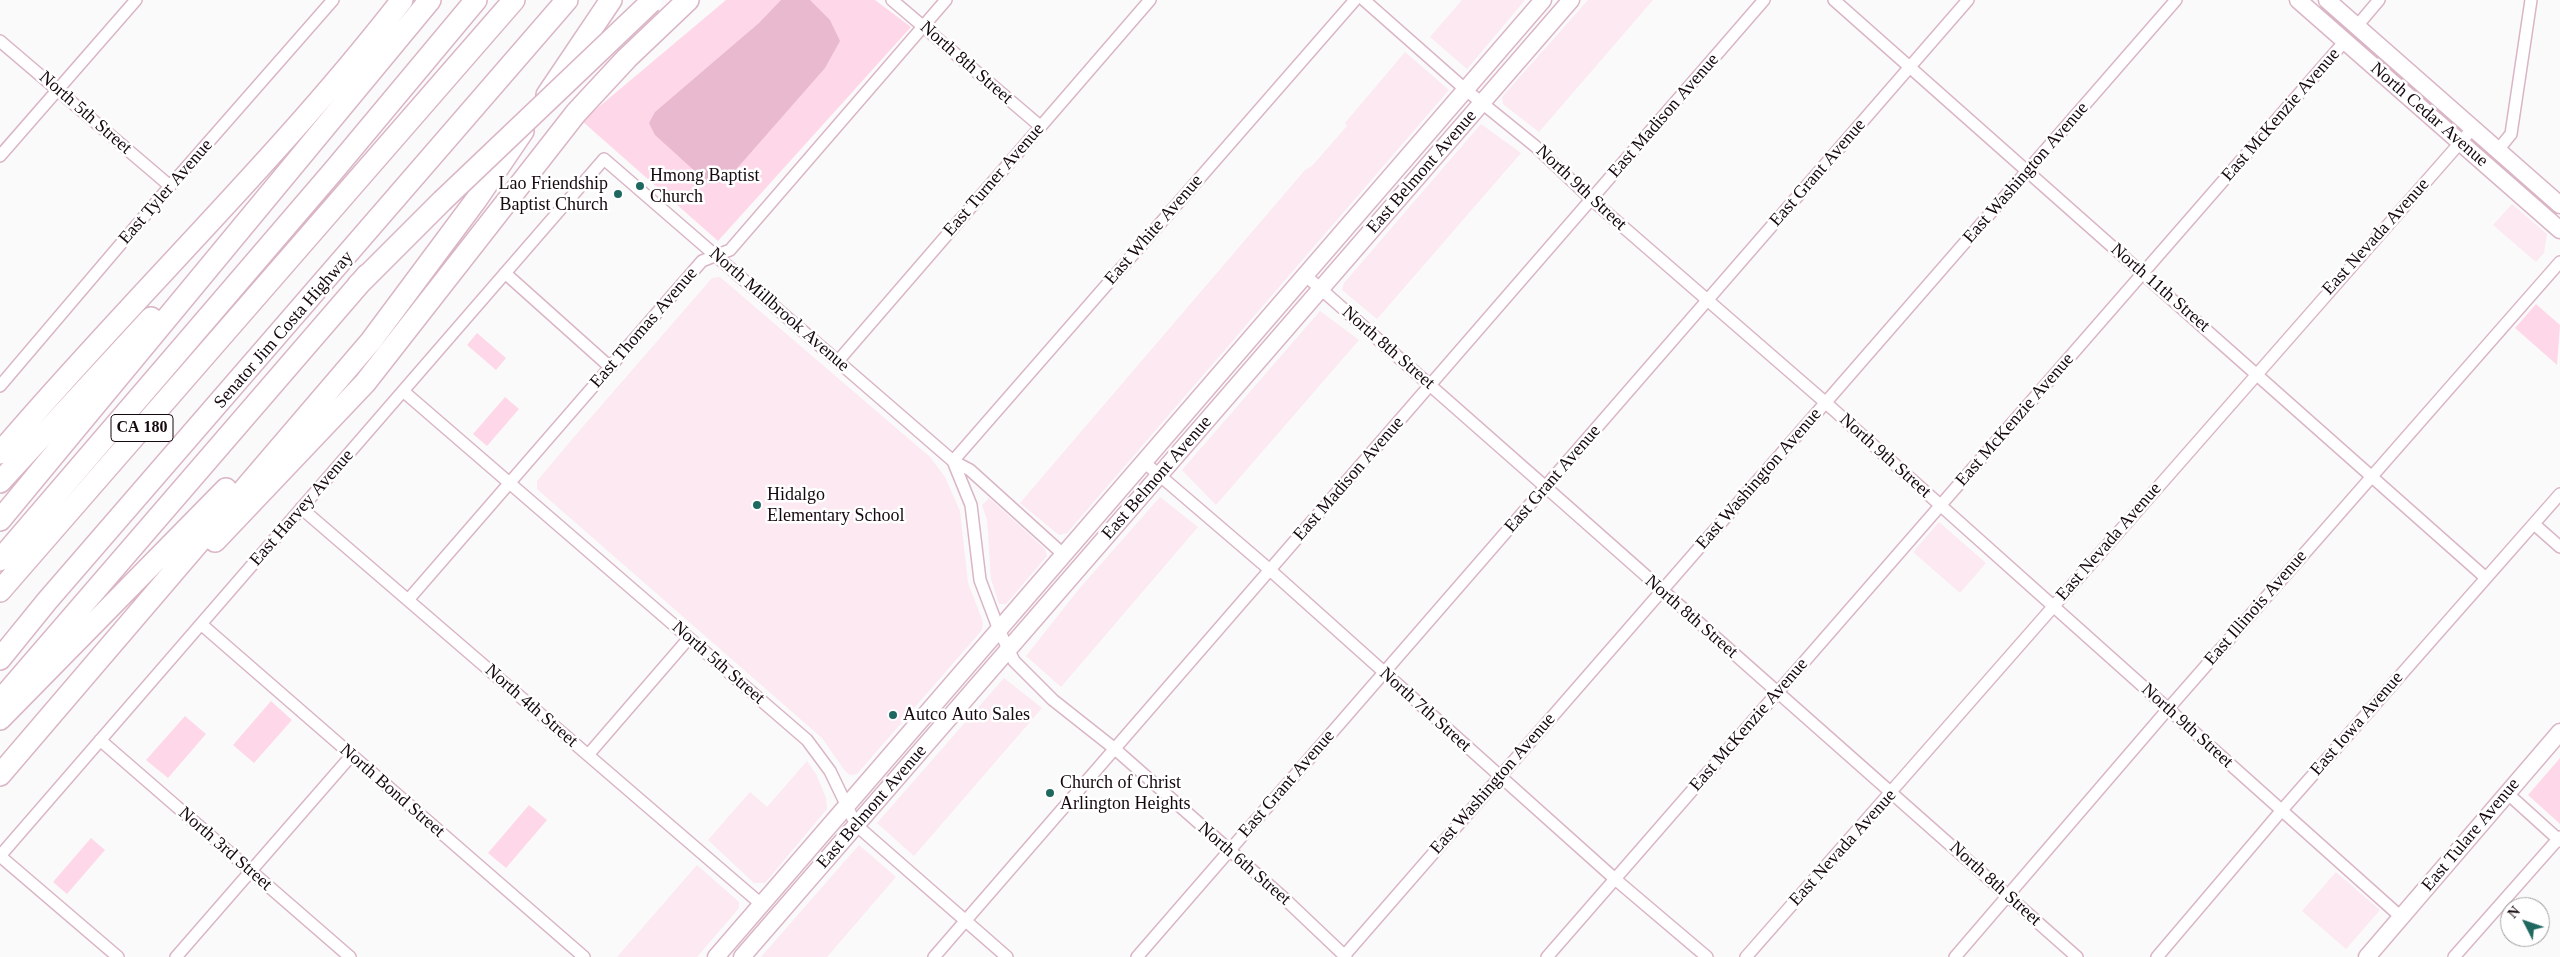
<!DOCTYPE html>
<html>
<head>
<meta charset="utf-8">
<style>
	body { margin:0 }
	#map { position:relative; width:2560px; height:957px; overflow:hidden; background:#fafafa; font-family:"Times New Roman",serif }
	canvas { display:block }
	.north { position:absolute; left:2500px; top:897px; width:50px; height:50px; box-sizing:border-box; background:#fff; border:1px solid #a19c9f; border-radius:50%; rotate:311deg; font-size:14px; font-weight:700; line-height:20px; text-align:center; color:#15080e }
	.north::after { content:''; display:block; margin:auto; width:18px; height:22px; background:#1f6860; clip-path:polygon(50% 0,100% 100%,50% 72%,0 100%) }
</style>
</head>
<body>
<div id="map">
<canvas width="2560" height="957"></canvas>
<div class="north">N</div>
</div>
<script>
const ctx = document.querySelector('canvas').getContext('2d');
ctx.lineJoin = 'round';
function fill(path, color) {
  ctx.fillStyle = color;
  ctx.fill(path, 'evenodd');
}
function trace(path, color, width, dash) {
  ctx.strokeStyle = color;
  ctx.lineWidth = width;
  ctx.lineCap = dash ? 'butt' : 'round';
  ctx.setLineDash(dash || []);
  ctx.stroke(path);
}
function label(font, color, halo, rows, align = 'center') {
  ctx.font = font + ' "Times New Roman",serif';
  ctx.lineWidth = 5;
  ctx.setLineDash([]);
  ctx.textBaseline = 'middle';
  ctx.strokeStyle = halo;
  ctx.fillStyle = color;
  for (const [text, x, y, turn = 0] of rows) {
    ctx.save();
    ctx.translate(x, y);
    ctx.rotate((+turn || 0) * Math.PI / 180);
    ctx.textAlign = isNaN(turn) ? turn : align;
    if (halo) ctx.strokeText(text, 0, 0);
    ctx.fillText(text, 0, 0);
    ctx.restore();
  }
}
fill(new Path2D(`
	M1462,0H1525L1467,69L1430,37Z
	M1588,0H1653L1539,132L1503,104L1502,97Z
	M1405,52L1449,90L1067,533L1059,535L1020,503L1305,170L1312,166L1347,126L1345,123Z
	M1481,124L1521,153L1377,319L1342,290L1344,283Z
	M2512,204L2547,234L2544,253L2536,262L2493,225Z
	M720,277L930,457L945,477L960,511L968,583L983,622L982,630L857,774L850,775L845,771L822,738L537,489V481L574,437L712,278Z
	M1320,311L1359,340L1216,505L1182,470Z
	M1160,497L1198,527L1061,687L1026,656L1079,589Z
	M989,498L1045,549L1047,556L1006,604H999L991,579L987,520L982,505Z
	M1939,522L1986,563L1960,593L1913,552Z
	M1004,678L1042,708L914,856L877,823Z
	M807,761L816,774L826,798L827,809L765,883H754L708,840L750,792L767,807Z
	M859,845L896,877L827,957H761Z
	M697,865L739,902V908L697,957H617Z
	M2336,872L2380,910L2346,949L2302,911Z`), '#fce9f1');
fill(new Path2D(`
	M726,0H875L911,27L718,241L582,121Z
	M2536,304L2560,325L2557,365L2515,328Z
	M477,333L506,358L496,370L467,345Z
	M505,397L519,409L487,446L473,434Z
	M271,701L292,720L254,763L233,745Z
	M185,716L206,734L168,778L146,760Z
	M2560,758V824L2528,795Z
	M529,805L547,820L506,868L488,853Z
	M91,838L105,850L67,894L53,882Z`), '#fed8e9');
fill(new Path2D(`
	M781,0H810L830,20L840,41L825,68L725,182L709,184L655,135L649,123L655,112L759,23Z`), '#e9b9cf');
const minor = new Path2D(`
	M892,0L1040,126
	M1364,0L1466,90L1535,146L1591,199L1826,403L2401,917
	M1834,0L2486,578
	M2357,26L2379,0
	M0,41L170,186
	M2498,150L2511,134L2531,0
	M0,156L136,0
	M505,273L610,367
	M1306,276C1563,503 1821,728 2077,957
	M838,361L1150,0
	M0,386L170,186L333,0
	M403,391L807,740L830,771L856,825L1007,957
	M1144,462L1270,570L1615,879L1707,957
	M301,508L761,904
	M2534,524L2560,547
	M408,600L702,261L730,250L946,0
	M201,624L584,957
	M100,740L350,957
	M588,755L689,638
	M2507,793L2560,841
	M0,856L604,159L953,461L970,470L1064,555
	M0,856L118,957
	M176,957L351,756
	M934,957L1764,0
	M1137,957L1968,0
	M1343,957L2176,0
	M1346,957L1286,900L1115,749L1053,700L1014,661L999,630L980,580L971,505L953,461L1355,0
	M1547,957L2345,41
	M1746,957C1990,682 2229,403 2473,128
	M1955,957L2168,709L2560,262
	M2157,957L2282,810L2560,494
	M2454,957L2560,837`);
const secondary = new Path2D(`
	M2298,0L2560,230
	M2327,0L2560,205
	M716,957L1543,0
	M742,957L1571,0
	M2367,957L2560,732`);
const motorway = new Path2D(`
	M547,95L611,0
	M358,285L442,201
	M0,453C131,299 278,160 402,0
	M0,482L151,318
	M0,520L430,0
	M215,541L365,383L576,113L627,58L688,0
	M0,560L335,169L476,0
	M0,591L514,0
	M0,659L47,601L567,0
	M5,695L367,275
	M0,719L226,489
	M0,775L371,341L476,200L523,131`);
trace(minor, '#dab5c6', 14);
trace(secondary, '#dab5c6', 19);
trace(motorway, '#dab5c6', 24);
trace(minor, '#fff', 11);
trace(secondary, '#fff', 16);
trace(motorway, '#fff', 21);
const motorwayBridge = new Path2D(`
	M442,201L651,2`);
trace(motorwayBridge, '#dab5c6', 24, []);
trace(motorwayBridge, '#fff', 21);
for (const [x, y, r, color] of [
	[640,186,5,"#1f6860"],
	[618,194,5,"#1f6860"],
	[757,505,5,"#1f6860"],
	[893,715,5,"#1f6860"],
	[1050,793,5,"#1f6860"]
]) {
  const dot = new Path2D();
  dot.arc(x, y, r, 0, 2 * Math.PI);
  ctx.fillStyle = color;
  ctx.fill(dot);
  trace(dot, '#fff', 2);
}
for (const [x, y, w] of [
	[142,428,62]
]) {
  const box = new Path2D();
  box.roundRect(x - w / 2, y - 13.5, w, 27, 4);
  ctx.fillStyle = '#fff';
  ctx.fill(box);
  trace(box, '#15080e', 1);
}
label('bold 16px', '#15080e', null, [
	["CA 180",142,428]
]);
label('18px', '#15080e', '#fff', [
	["North 8th Street",966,63,41],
	["North 5th Street",85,113,41],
	["East McKenzie Avenue",2281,115,-49],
	["North Cedar Avenue",2429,115,41],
	["East Madison Avenue",1664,116,-49],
	["East Belmont Avenue",1422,172,-49],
	["East Grant Avenue",1818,173,-49],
	["East Washington Avenue",2026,173,-49],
	["East Turner Avenue",994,180,-49],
	["North 9th Street",1581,188,43],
	["East Tyler Avenue",166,192,-49],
	["East White Avenue",1154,230,-49],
	["East Nevada Avenue",2376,237,-48],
	["North 11th Street",2160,288,41],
	["North Millbrook Avenue",779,310,41],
	["East Thomas Avenue",644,328,-49],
	["Senator Jim Costa Highway",284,330,-49],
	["North 8th Street",1388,348,41],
	["East McKenzie Avenue",2015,420,-49],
	["North 9th Street",1885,456,42],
	["East Belmont Avenue",1157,478,-49],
	["East Madison Avenue",1349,479,-49],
	["East Grant Avenue",1553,479,-49],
	["East Washington Avenue",1759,479,-49],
	["East Harvey Avenue",302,508,-49],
	["East Nevada Avenue",2109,542,-49],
	["East Illinois Avenue",2256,608,-49],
	["North 8th Street",1691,617,41],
	["North 5th Street",718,663,41],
	["North 4th Street",531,706,41],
	["North 7th Street",1425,710,42],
	["East Iowa Avenue",2357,724,-49],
	["East McKenzie Avenue",1749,725,-49],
	["North 9th Street",2187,726,42],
	["East Grant Avenue",1287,784,-49],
	["East Washington Avenue",1493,784,-49],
	["North Bond Street",392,791,41],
	["East Belmont Avenue",872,807,-49],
	["East Tulare Avenue",2471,835,-50],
	["East Nevada Avenue",1843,848,-48],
	["North 3rd Street",225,849,41],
	["North 6th Street",1244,864,41],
	["North 8th Street",1995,884,42]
]);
label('18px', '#15080e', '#fff', [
	["Hmong Baptist",650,176],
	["Church",650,197],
	["Lao Friendship",608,184,"right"],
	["Baptist Church",608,205,"right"],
	["Hidalgo",767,495],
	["Elementary School",767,516],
	["Autco Auto Sales",903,715],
	["Church of Christ",1060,783],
	["Arlington Heights",1060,804]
], 'left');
</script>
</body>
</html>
